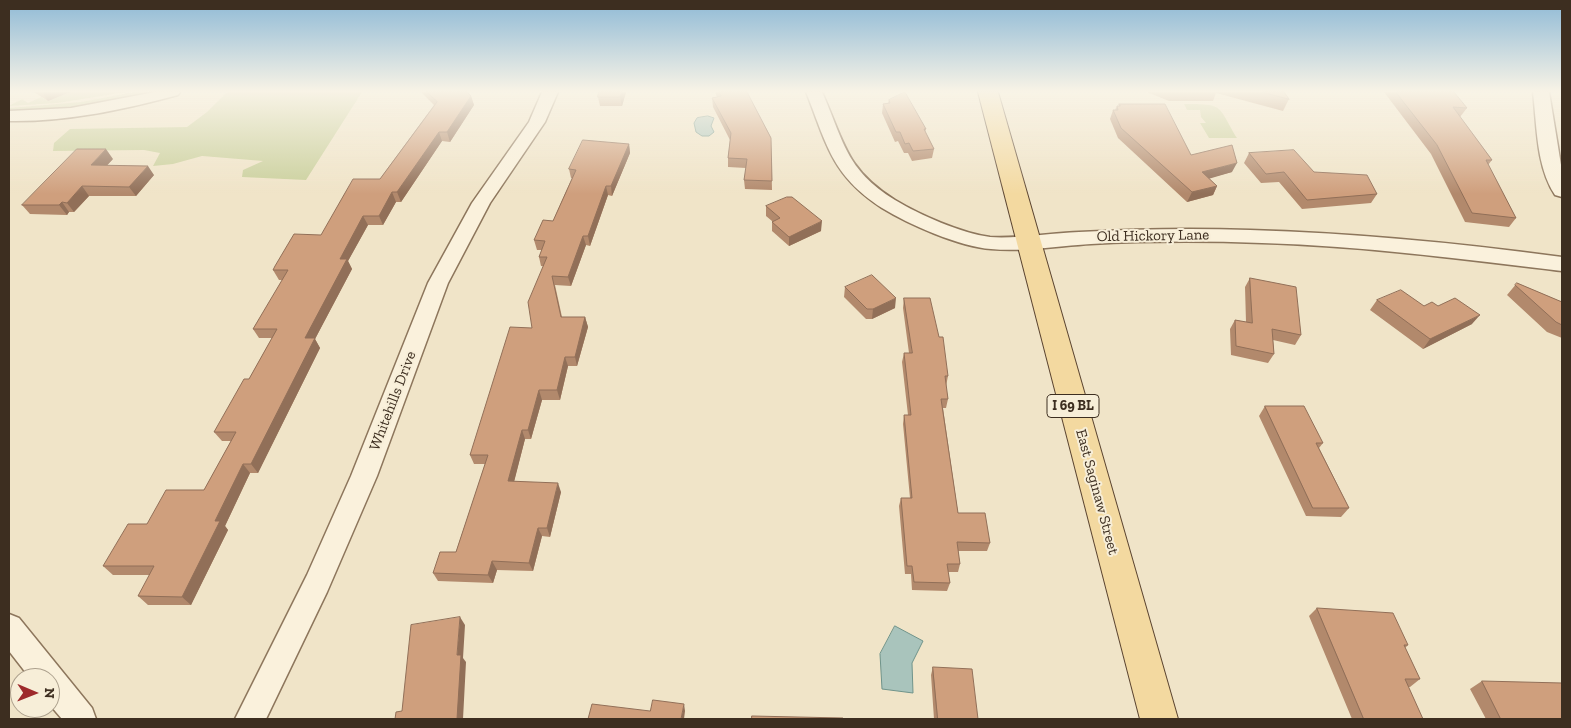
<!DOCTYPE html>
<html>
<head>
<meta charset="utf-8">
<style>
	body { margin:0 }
	#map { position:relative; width:1571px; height:728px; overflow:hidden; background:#f0e4c8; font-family:"Zilla Slab",serif }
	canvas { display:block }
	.frame { position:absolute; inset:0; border:10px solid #3d2e20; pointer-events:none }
	.north { position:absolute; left:10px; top:668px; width:50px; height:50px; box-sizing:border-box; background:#f7eed8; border:1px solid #ada18e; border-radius:50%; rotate:91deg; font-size:14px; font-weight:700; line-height:20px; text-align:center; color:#3d2e20 }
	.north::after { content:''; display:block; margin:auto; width:18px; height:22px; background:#9e2a2b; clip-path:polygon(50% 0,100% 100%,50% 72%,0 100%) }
</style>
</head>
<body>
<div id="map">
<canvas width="1571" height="728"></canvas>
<div class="frame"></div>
<div class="north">N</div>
</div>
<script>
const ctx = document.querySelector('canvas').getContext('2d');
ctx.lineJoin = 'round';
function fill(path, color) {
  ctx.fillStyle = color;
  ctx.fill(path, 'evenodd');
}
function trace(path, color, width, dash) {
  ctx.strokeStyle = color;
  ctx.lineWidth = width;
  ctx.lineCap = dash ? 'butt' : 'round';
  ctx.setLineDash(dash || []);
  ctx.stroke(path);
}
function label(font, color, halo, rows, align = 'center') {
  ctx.font = font + ' "Zilla Slab",serif';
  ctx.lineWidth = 4;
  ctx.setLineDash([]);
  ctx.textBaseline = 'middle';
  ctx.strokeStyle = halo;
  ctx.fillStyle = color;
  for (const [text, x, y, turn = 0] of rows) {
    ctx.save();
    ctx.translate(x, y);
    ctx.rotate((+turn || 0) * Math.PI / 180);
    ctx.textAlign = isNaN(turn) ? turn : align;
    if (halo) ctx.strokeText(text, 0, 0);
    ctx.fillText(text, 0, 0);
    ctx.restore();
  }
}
fill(new Path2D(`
	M70,92H126L58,103L9,106L22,99L28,103L41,97L48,101Z
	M134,92H153L78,107L9,110V108L81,102Z
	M227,92H362L306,180L242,177L243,170L263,161L202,156L173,164L153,166L160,153L144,150L53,151L54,143L70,129L187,127L207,112Z
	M1184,104C1225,104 1217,105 1237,138H1209L1200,123H1206L1201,117L1200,110H1187Z`), '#c9cf9b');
const water = new Path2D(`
	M708,116L714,118L711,126L714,132L709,136H702L696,132L694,123L697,118Z
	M895,626L923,641L912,663L913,693L882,689L880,654Z`);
fill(water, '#a9c4bc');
trace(water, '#6f938a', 1);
const street = new Path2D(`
	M155,92H180L178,95C122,110 66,122 9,121V111L71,108Z
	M542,92H558L545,122L490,203L448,283L377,476L327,592L266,719H235L307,575L351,476L428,283L472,203L529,122Z
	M806,92H822C844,141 845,169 895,200C920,215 961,233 990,237C1015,239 1052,233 1079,232C1136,229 1193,228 1250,230C1355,233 1458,243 1562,257V271C1462,259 1363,246 1262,243C1205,241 1148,241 1091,244C1059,246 1022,252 991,249C960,247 908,224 882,208C831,175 827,144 806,92Z
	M1533,92H1549L1562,171V197L1555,195C1536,166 1537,126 1533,92Z
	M9,614L19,618L92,708L96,719H62L50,705V678H30L9,651Z`);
const primary = new Path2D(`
	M978,92H998L1178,719H1140Z`);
trace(street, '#8d765c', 3);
trace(primary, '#5b4430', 2);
fill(street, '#faf1dc');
fill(primary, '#f3d9a0');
fill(new Path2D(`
	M34,92H70L48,101Z
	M421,92H468L471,96L474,105L450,142L442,141L401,202H396L383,225H368L348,261L352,269L315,339L320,348L258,473H250L225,526L228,530L191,605H148L138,596L150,575H113L103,566L147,524L204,490L231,441H222L214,432L249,379L272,338H259L253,329L283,280H279L273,270L321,235L380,179L434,105Z
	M599,92H626L622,106H600L598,97Z
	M715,92H747L771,138L772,190L745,189L744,180L746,168L728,167V158L730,140L713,107L712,98L717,97Z
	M1147,92H1284L1289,99L1283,111L1216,93L1213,101H1169Z
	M1384,92H1454L1467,108L1460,117L1492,160L1488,165L1516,218L1509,227L1465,222L1431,154Z
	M889,100L926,129L925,132L934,149L932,158L912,161L908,153H904L898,141L895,142L882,113L883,104L888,103Z
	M1119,104L1191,155L1232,172L1209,178L1217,186L1213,195L1187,202L1118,138L1110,119L1113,110H1115L1117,106H1119Z
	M629,144L630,153L612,196L608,195L590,246L586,245L571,286L555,285L562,317H585L588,327L577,366H568L560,400H542L531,439H525L514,481L561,492L550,537L542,536L533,571L497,570L493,583L438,581L433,573L456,552L485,464H474L470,455L532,328L543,266H541L539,257L542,250H537L534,240L553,221L572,178H571L569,169Z
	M1249,153L1314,172L1377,194L1371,203L1302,209L1279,182L1261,183L1244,163Z
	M113,159L107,165L154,175L136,196H89L74,212H69L67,215L30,214L22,205Z
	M766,206L821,231L789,246L772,231V221L766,216Z
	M1250,278L1301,335L1295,345L1273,340L1274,354L1268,363L1231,355L1230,329L1235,320L1246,322L1245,287Z
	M1517,283L1562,302V338L1547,332L1507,295Z
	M845,287L895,308L872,319H866L844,297Z
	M904,298L948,376L946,386L948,399L946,408H943L958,513L990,543L987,551H958L960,564L958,572H948L950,583L947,591L912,590L911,574H905L899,506L901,498H910L903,424L904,415H908L902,362L904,353H909L903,308Z
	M1377,300L1424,306H1438L1472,324L1423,349L1370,310Z
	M1265,406L1323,443L1319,448L1349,508L1341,517L1306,516L1259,416Z
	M1317,608L1408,645L1405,648L1420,679L1410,687H1408L1423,719H1352L1309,616Z
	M933,667L978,719H934L931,675Z
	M1482,681L1562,719H1486L1470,689Z`), '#b2896c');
fill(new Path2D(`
	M42,92H70L48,101Z
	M622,92H626L622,106L620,97Z
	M471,96L474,105L450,142L447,132Z
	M439,132L442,141L401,202L397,192Z
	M629,144L630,153L612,196L611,186Z
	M106,149L113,159L98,175L91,165Z
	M1237,163L1232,172L1198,182L1202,172Z
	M148,166L154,175L136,196L129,187Z
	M82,186L89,196L74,212L67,203Z
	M606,186L608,195L590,246L588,236Z
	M1217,186L1213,195L1187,202L1192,192Z
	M392,192L396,202L383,225L379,216Z
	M62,202L69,212L67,215L59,205Z
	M363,216L368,225L348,261L352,269L315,339L320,348L258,473L251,464L305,338L340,259Z
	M822,221L821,231L789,246V237Z
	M583,236L586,245L571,286L568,277Z
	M896,298L895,308L872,319L873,309Z
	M1480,315L1472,324L1423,349L1430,339Z
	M585,317L588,327L577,366L575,357Z
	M565,357L568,366L560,400L557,390Z
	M539,390L542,400L531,439L528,430Z
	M522,430L525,439L512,490L508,481Z
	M243,464L250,473L225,526L228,530L191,605L182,597L215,521Z
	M558,483L561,492L550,537L547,528Z
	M538,528L542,536L533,571L529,563Z
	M492,561L497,570L493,583L488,575Z
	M460,617L465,625L463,658L466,662L463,719H457V655Z
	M684,704L685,711L684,719H681Z`), '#916f58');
const building = new Path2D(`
	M427,92H467L471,96L447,132H439L397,192H392L379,216H363L340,259H347L305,338H315L251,464H243L215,521H220L182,597L138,596L154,566H103L128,524H147L166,490H204L236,432H214L244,379H249L277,329H253L288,270H273L275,266L294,234L321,235L353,179H380L437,102Z
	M599,92H622L620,97H598Z
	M719,92H747L771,138L772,181L744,180L747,159L728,158L731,133L712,98L721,96Z
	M905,92L926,129H924L934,149L913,151L909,143L905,144L900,132H896L883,104L890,103L889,100Z
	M1262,92H1284L1289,99Z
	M1396,92H1454L1467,108L1453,107L1492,160H1486L1516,218L1472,213L1437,145Z
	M1119,104H1165L1191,155L1232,145L1237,163L1202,172L1217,186L1192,192L1121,128L1113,110H1118L1117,106H1120Z
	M583,140L629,144L611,186H606L588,236H583L568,277L552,276L561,317H585L575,357H565L557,390H539L528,430H522L508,481L558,483L547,528H538L529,563L492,561L488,575L433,573L440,552H456L488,455H470L510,327L532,328L528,302L547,257H539L545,241L534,240L543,220L553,221L576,170L569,169Z
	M77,149H106L91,165L148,166L129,187L82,186L67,203L62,202L59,205H22Z
	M1294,150L1314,172L1367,175L1377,194L1307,200L1284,172L1266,174L1249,153Z
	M787,197H792L822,221L789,237L772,222L780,218L766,206Z
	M872,275L896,298L873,309H867L845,287Z
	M1250,278L1296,287L1301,335L1272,329L1274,354L1236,346L1235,320L1252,323Z
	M1517,283L1562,302V325L1556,322L1515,285Z
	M1401,290L1424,306L1432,302L1438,306L1455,298L1480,315L1430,339L1377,300Z
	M904,298H930L939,337H943L948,376H945L948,399H941L958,513H985L990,543L957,542L960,564H947L950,583L914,582L912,566H907L901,498H912L904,415H911L904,353H912Z
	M1265,406H1304L1323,443H1316L1349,508H1313Z
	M1317,608L1393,613L1408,645H1404L1420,679H1405L1423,719H1364Z
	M460,617L457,655H461L457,719H395L396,712L402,711L411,625Z
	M933,667L972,669L978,719H938Z
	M1482,681L1562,683V719H1501Z
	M653,700L684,704L681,719H588L592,704L650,711Z
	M752,716L843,718V719H752Z`);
fill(building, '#cf9f7d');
trace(building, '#916f58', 1);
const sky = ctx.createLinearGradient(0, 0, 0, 194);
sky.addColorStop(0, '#8fbad6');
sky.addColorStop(0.47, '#f8f3e6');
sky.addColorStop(1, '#f8f3e600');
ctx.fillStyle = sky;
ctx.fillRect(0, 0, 1571, 194);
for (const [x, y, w] of [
	[1073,406,52]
]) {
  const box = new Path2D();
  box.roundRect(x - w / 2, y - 11.5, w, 23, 4);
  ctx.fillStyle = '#f7eed8';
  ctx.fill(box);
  trace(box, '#3d2e20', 1);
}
label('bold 14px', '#3d2e20', null, [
	["I 69 BL",1073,406]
]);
label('15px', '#3d2e20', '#f7eed8', [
	["Old Hickory Lane",1153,236,-1],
	["Whitehills Drive",393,401,-69],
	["East Saginaw Street",1097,492,75]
]);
</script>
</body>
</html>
